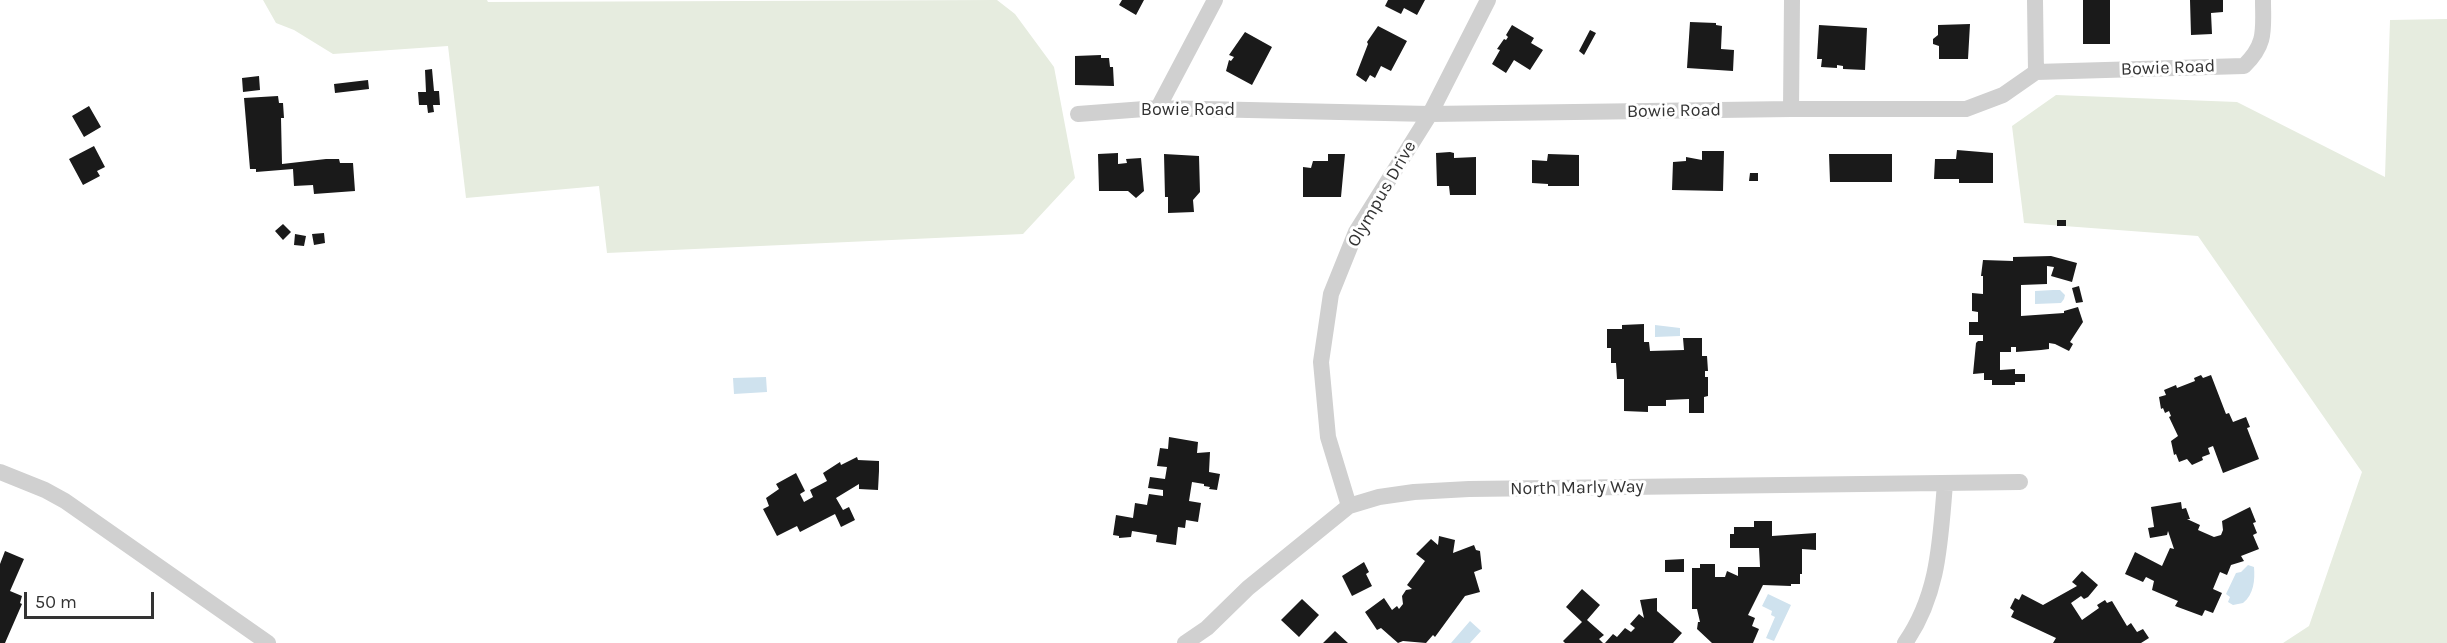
<!DOCTYPE html>
<html>
<head>
<meta charset="utf-8">
<style>
	body { margin:0 }
	#map { position:relative; width:2447px; height:643px; overflow:hidden; background:#fff; font-family:Karla,sans-serif }
	canvas { display:block }
	.scale { position:absolute; left:24px; top:592px; width:130px; height:27px; box-sizing:border-box; border:3px solid #333; border-top:0; padding-left:8px; font-size:18px; line-height:21px; white-space:nowrap; color:#333; -webkit-text-stroke:4px #fff; paint-order:stroke }
</style>
</head>
<body>
<div id="map">
<canvas width="2447" height="643"></canvas>
<div class="scale">50 m</div>
</div>
<script>
const ctx = document.querySelector('canvas').getContext('2d');
ctx.lineJoin = 'round';
function fill(path, color) {
  ctx.fillStyle = color;
  ctx.fill(path, 'evenodd');
}
function trace(path, color, width, dash) {
  ctx.strokeStyle = color;
  ctx.lineWidth = width;
  ctx.lineCap = dash ? 'butt' : 'round';
  ctx.setLineDash(dash || []);
  ctx.stroke(path);
}
function label(font, color, halo, rows, align = 'center') {
  ctx.font = font + ' Karla,sans-serif';
  ctx.lineWidth = 6;
  ctx.setLineDash([]);
  ctx.textBaseline = 'middle';
  ctx.strokeStyle = halo;
  ctx.fillStyle = color;
  for (const [text, x, y, turn = 0] of rows) {
    ctx.save();
    ctx.translate(x, y);
    ctx.rotate((+turn || 0) * Math.PI / 180);
    ctx.textAlign = isNaN(turn) ? turn : align;
    if (halo) ctx.strokeText(text, 0, 0);
    ctx.fillText(text, 0, 0);
    ctx.restore();
  }
}
fill(new Path2D(`
	M263,0H487L488,2L997,0L1015,14L1054,67L1075,178L1023,234L607,253L599,186L466,198L448,46L333,54L294,30L276,23Z
	M2447,19V643H2283L2309,626L2362,472L2198,236L2024,223L2012,126L2056,95L2237,102L2385,177L2390,20Z`), '#e6ecdf');
fill(new Path2D(`
	M2053,290H2060L2065,295L2064,299L2061,303L2035,304V291Z
	M1655,325L1680,328V336L1655,337Z
	M766,377L767,392L734,394L733,378Z
	M2248,565L2254,567C2255,580 2254,594 2243,603L2233,605L2228,602L2230,597L2226,594L2236,573L2241,572Z
	M1768,594L1791,605L1774,641L1766,638L1775,617L1771,615L1772,611L1762,606Z
	M1470,621L1481,631L1470,643H1451Z`), '#cfe2ee');
fill(new Path2D(`
	M1122,0H1144L1136,15L1119,5Z
	M1388,0H1425L1417,15L1404,8L1401,14L1385,6Z
	M2083,0H2110V44H2083Z
	M2190,0H2223V12L2211,13L2212,34L2191,35Z
	M1690,22L1716,23V25L1722,26L1721,49L1734,50L1733,71L1687,68Z
	M1970,24L1968,59H1939V46L1933,44V39L1938,35V25Z
	M1512,25L1534,38L1531,43L1543,50L1530,70L1514,60L1506,73L1492,64L1500,50L1497,49L1504,39L1506,40L1508,37L1506,35Z
	M1819,25L1867,28L1865,70L1843,69V66L1837,65V68L1821,67L1822,59H1817Z
	M1378,26L1407,41L1391,71L1381,66L1375,78L1370,75L1366,82L1356,75L1368,44L1367,42Z
	M1590,30L1596,33L1584,55L1579,51Z
	M1245,32L1272,47L1252,85L1226,71L1229,60L1231,61L1234,57L1229,55Z
	M1101,55V58H1109L1110,67H1113L1114,86L1075,85V56Z
	M432,69L434,91H439L440,105H433L434,112L428,113L427,105H419L418,92H426L425,70Z
	M259,76L260,90L243,92L242,78Z
	M368,80L369,89L335,93L334,84Z
	M278,96L279,103H283L284,118H281L282,164L326,159H339L340,163H353L355,191L314,194L313,185L294,186L293,169L256,172V169H250L244,98Z
	M89,106L101,127L84,137L72,116Z
	M94,146L105,167L97,171L100,176L83,185L69,159Z
	M1957,150L1993,153V183H1959V179H1934L1935,159H1956Z
	M1702,151H1724L1723,191L1672,190L1673,162L1686,161V157L1702,160Z
	M1450,152L1454,153V158L1476,157V195H1450L1449,186H1437L1436,153Z
	M1118,153V164L1127,163L1126,159L1141,158L1144,191L1136,198L1128,191H1099L1098,154Z
	M1164,154L1199,156L1200,192L1193,200L1194,212L1168,213V197H1165Z
	M1328,154H1345L1341,197H1303V167L1311,168L1313,161H1328Z
	M1548,154L1579,155V186H1548V184L1532,183V160L1547,161Z
	M1829,154H1892V182H1830Z
	M1750,173H1758V181H1749Z
	M2057,220H2066V226H2057Z
	M283,224L291,232L283,240L275,231Z
	M324,233L325,243L314,245L312,234Z
	M295,234L306,236L304,246L294,245Z
	M2051,256L2077,263L2072,282L2051,276L2054,267L2047,266V284L2021,285V316L2064,313V311L2078,307L2083,322L2070,342L2073,344L2069,351L2055,344L2049,343V349L2041,350L2016,352V347H2011V352H2000V370L2015,369V374H2025V382H2015V385H1992V380H1984V373L1973,374L1976,343L1978,341H1983V335H1969V322H1978V312L1972,311V293L1983,294V276H1981L1983,260L2013,261V257Z
	M2079,286L2083,302L2076,303L2072,288Z
	M1644,324V342H1649L1650,351L1684,350L1683,338H1702V356H1707L1708,371H1705V377H1708V396L1704,397V413H1689V399L1666,400V406H1648V412L1624,411V379H1617L1616,363H1611V348H1607V329H1622V325Z
	M2201,375L2203,378L2211,375L2226,414L2229,413L2233,422L2246,417L2250,427L2247,428L2259,459L2223,473L2213,446L2208,448L2210,454L2202,457L2203,460L2192,465L2187,459L2179,462L2176,454L2174,455L2171,441L2178,436L2169,417L2171,416L2169,411L2165,413L2163,408L2161,409L2159,397L2166,395L2164,390L2176,385L2177,388L2195,381L2194,378Z
	M1169,437L1198,442L1197,453L1210,452L1209,472L1220,474L1217,490L1209,489L1210,487L1204,486V484L1192,482L1189,501L1201,503L1198,522L1186,520L1185,528L1178,527L1176,545L1156,542L1157,535L1132,531L1131,537L1119,538V536L1113,535L1116,515L1133,518L1135,503L1147,505L1149,494L1163,496V490L1148,488L1150,477L1165,479L1167,467L1157,466L1160,448L1168,449Z
	M857,457L858,460L879,461V471L878,490L859,489V484L836,498L843,510L849,507L855,520L841,527L835,514L800,532L797,526L777,536L763,509L769,506L766,498L779,489L776,484L796,473L805,491L800,494L804,502L813,497L810,490L827,481L823,473L840,462L841,465Z
	M2181,502L2182,509L2186,508L2190,519H2187L2200,525L2198,530L2214,537L2221,535L2223,530L2222,521L2250,507L2256,522L2253,523L2257,533L2253,535L2259,549L2241,556L2244,561L2231,565L2227,575L2220,572L2213,589L2222,593L2213,613L2205,610L2202,616L2175,606L2178,601L2152,590L2154,581L2146,577L2143,582L2125,574L2135,552L2162,566L2170,548L2174,549L2168,531L2167,535L2150,538L2148,528L2154,527L2151,507Z
	M1754,521H1772V536L1816,533V550L1802,549V574H1800V584H1791V586L1763,585L1748,615L1755,618L1752,626L1759,629L1753,643H1712L1697,629L1698,622H1700L1697,609H1692V568H1700V564H1715V577H1725L1727,571L1738,576V567H1760L1759,548H1730V534H1734V527H1754Z
	M1439,536L1455,540L1453,553L1474,545L1476,550L1480,551L1482,569L1474,572L1480,592L1465,596L1435,637L1433,635L1426,643L1403,641L1398,643L1381,628L1377,630L1365,612L1384,598L1392,610L1397,606L1399,609L1403,604L1402,596L1406,590L1412,589L1407,585L1425,561L1416,554L1431,539L1438,545Z
	M5,551L24,559L10,591L22,596L20,603L22,604L5,643H0V564Z
	M1684,559V572H1665V560Z
	M1364,562L1369,572L1366,574L1372,586L1352,596L1342,576Z
	M2082,571L2098,585L2088,597L2084,599L2081,596L2071,603L2082,620L2099,608L2097,605L2105,600L2107,603L2112,601L2127,626L2131,623L2137,632L2143,629L2149,638L2141,643H2053L2056,638L2011,617L2014,611L2010,608L2015,598L2019,600L2022,594L2043,605L2077,586L2072,582Z
	M1582,589L1600,605L1587,620L1604,635L1599,639L1603,643H1565L1563,641L1582,622L1566,607Z
	M1657,598V611L1682,633L1673,643H1605L1613,634L1617,637L1625,628L1631,632L1635,628L1630,624L1639,614L1644,618L1640,600Z
	M1302,599L1319,615L1299,637L1281,620Z
	M1335,631L1348,643H1323Z`), '#1a1a1a');
trace(new Path2D(`
	M2035,0L2036,72
	M1158,108L1215,0
	M1791,109L1792,0
	M1078,114L1158,108L1430,114L1791,109H1966L2003,95L2036,72L2244,66C2267,44 2263,29 2263,0
	M0,472L45,490L65,501L268,643
	M1349,506L1328,437L1321,362L1331,294L1356,232L1430,114L1488,0
	M1185,643L1207,628L1248,588L1349,506L1379,497L1414,492L1469,489L2020,482
	M1905,643C1939,594 1940,542 1945,484`), '#d0d0d0', 16);
label('18px', '#333', '#fff', [
	["Bowie Road",2168,68,-2],
	["Bowie Road",1188,110],
	["Bowie Road",1674,111,-1],
	["Olympus Drive",1382,194,-60],
	["North Marly Way",1577,488,-1]
]);
</script>
</body>
</html>
